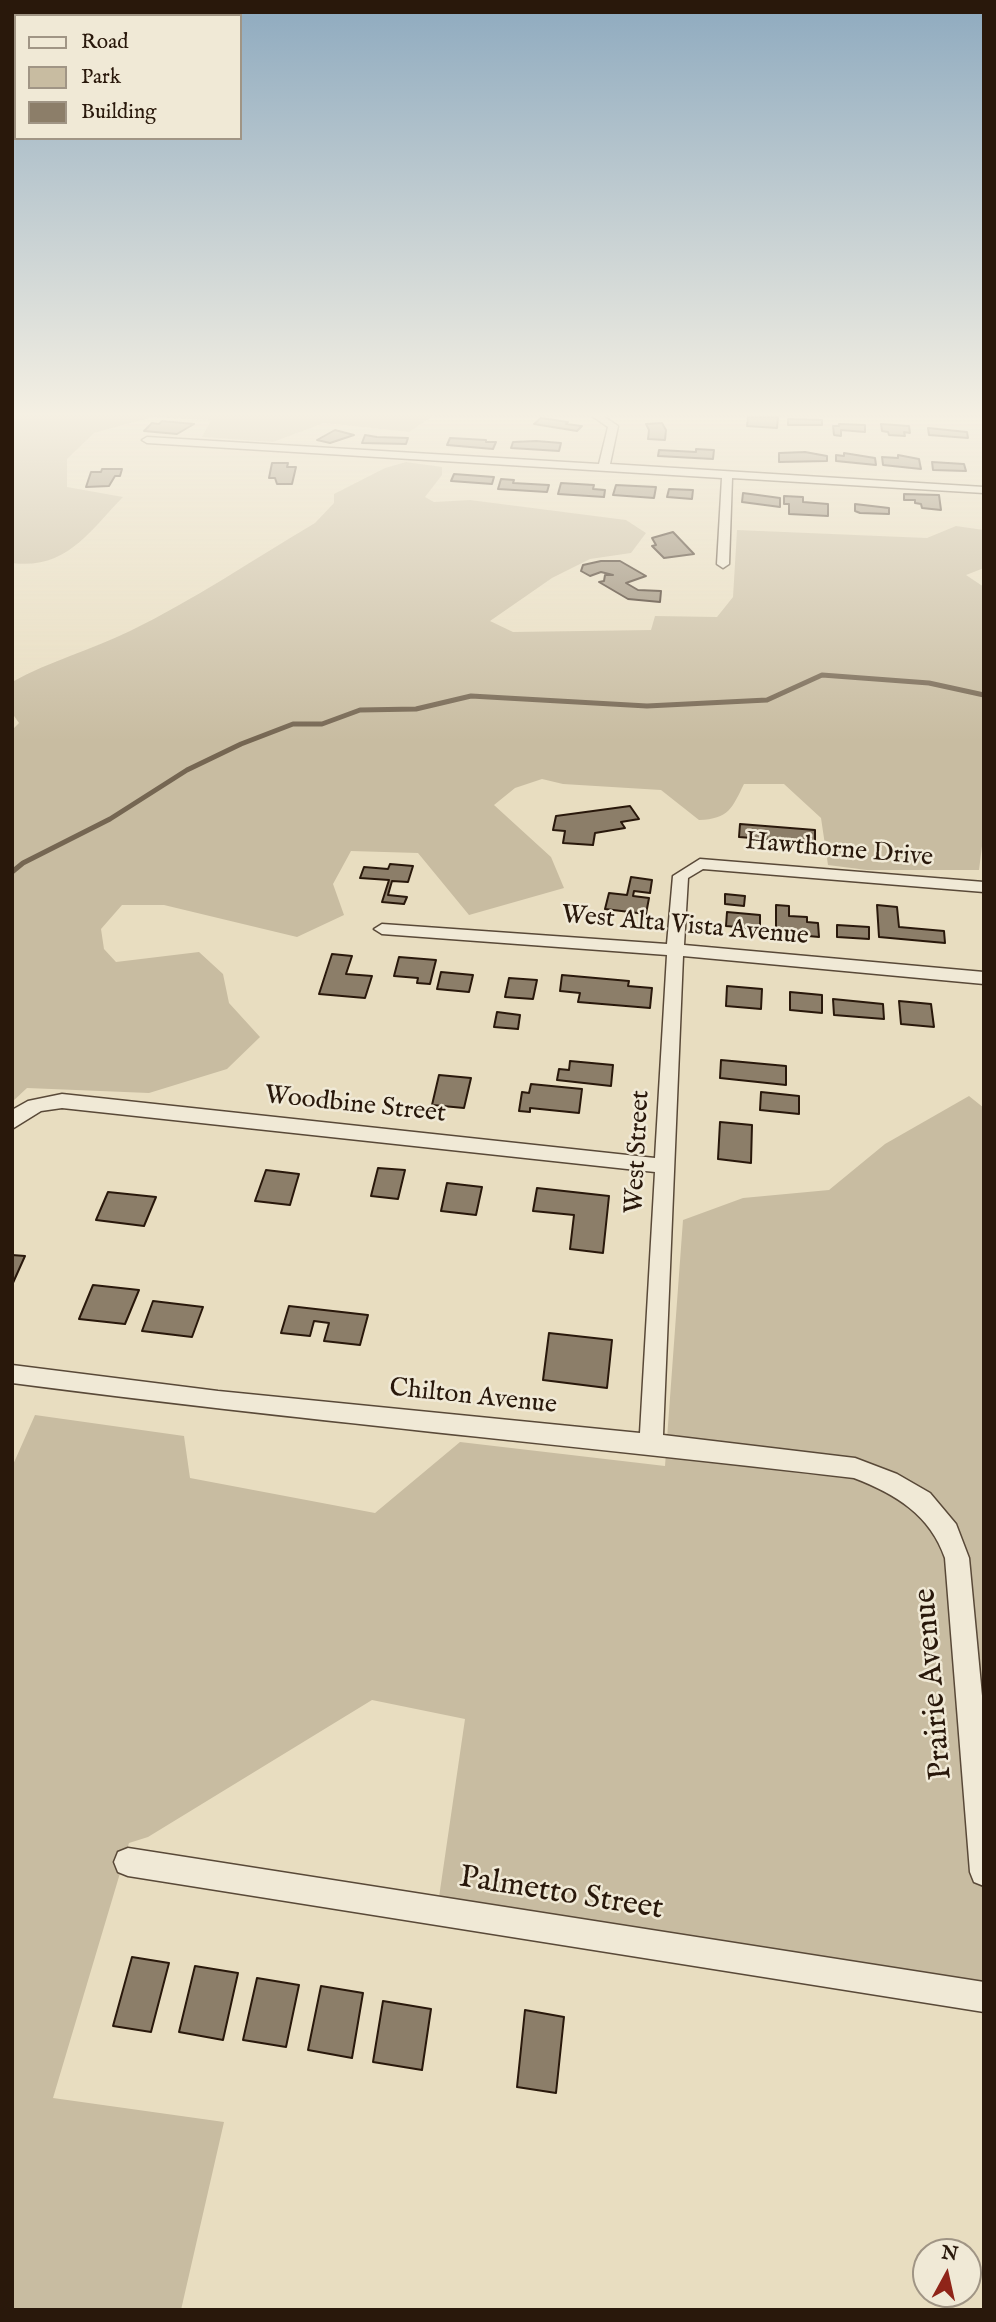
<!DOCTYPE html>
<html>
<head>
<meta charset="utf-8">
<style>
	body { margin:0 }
	#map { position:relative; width:996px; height:2322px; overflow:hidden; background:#e8ddc0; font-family:"IM FELL English",serif }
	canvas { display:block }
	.frame { position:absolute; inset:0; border:14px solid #29180b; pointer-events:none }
	.legend { position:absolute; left:14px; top:14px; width:228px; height:126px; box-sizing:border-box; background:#f0e9d6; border:2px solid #a09585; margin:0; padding:9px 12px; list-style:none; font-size:21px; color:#29180b }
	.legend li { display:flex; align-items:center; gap:14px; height:35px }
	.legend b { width:35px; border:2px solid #a09585 }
	.north { position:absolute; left:912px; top:2238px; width:70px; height:70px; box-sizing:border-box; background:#f0e9d6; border:2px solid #a09585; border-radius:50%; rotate:8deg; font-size:19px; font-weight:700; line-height:28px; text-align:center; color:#29180b }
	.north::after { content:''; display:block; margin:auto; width:24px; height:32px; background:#8f2418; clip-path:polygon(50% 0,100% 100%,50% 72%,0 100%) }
</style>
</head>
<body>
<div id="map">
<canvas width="996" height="2322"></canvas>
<div class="frame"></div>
<ul class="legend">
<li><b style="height:9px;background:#f0e9d6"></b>Road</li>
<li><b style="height:19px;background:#c8bca1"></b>Park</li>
<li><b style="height:19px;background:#8c7e69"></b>Building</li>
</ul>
<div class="north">N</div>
</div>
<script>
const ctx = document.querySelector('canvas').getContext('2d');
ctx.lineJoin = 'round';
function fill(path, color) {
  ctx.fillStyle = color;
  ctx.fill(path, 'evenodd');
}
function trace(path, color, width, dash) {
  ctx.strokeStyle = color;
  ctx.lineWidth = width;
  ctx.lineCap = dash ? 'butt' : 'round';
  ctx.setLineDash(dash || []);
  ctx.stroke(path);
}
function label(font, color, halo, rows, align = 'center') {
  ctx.font = font + ' "IM FELL English",serif';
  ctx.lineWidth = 5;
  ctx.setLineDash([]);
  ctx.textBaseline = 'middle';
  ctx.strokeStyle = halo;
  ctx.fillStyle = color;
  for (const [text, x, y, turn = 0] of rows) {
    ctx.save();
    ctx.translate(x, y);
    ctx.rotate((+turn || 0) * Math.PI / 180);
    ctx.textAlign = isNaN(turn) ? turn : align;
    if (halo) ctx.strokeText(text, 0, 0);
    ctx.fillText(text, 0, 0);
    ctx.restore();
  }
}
fill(new Path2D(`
	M12,416H433L409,432L324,423L273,442L202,437L211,420L152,417L94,433L67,459V487L123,497C89,532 66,570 12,563Z
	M406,462L442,467V475L425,497L434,502L470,500L626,520L646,533L631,553L590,559L552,578L490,621L513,632L651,630L655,616L717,617L733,597L737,530L927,538L956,526L984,530V568L966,575L984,587V830L979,870H867L828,865L821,818L784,784H744C732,808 729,819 699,820L661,790L563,784L542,779L515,788L494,805L551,857L564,888L469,915L418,853L351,851L333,884L344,915L297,937L164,905H122L101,929L104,949L116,962L199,952L223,974L229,1003L260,1037L227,1069L149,1093L27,1088L12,1102V730L19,723L12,713V682C50,661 91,650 130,631C194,600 254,559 315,523L334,503V494L385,468Z
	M969,1096L984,1108V1997L437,1911L465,1719L372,1700L148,1837L129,1843L53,2098L224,2122L181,2310H12V1467L35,1415L184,1436L190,1478L375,1513L460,1442L665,1466L683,1220L743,1198L829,1190L885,1144Z`), '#c8bca1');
trace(new Path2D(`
	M12,872L23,863L110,819L187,770L241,744L293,724H322L360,710L416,709L471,696L647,706L767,700L822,675L929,683L984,695`), '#756652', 5);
const building = new Path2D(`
	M748,417H778L777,428L747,426Z
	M541,418L568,422L566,424L582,426L577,431L534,424Z
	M788,419L822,420V425H788Z
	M162,421L194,424L177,434L144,431L152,423L159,424Z
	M662,423L666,430L665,440L648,439L649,430L646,424Z
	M839,424L865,425V432L841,430V436L834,435L833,426H839Z
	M881,424L909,426L910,433L904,432L905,436L889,435L888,432L882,431Z
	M928,428L967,432L968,438L929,435Z
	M335,430L354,435L330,443L317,440Z
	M365,435L377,437L408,438L406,444L362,443Z
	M450,438L486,440V442H496L493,449L447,445Z
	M513,442L536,441L561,443L559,451L511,448Z
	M696,449L714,450L713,459L658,456L659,450L696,452Z
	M805,452L827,456V461L779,462V453Z
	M844,453L875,458L876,465L836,461V455L844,456Z
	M898,455L919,459L921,469L883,465L882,457L898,458Z
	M932,462L964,464L966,471L933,470Z
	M272,463H288L287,467H296L292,484H277L275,478H269Z
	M102,469H122L120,476H115L109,486L86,487L91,472H101Z
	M454,474L494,477L492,484L451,481Z
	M501,479L514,480L513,483L549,485L547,492L498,489Z
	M561,483L594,485L593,489L605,490L604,497L558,494Z
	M616,485L656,487L654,498L613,495Z
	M669,489L693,490L692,499L667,497Z
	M743,493L780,498V507L742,502Z
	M904,494L939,495L941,510L922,508L921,504L915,503V500H904Z
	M784,496L803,497V502L828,504V516L789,514V504H784Z
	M855,504L889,508V514L860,513L855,511Z
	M673,532L694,554L664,558L652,546L656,545L652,538Z
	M601,561H620L646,576L626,583L638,590L661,591L660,602L628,599L599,582L604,581L605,575H613L601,572L590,576L581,571L583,565Z
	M630,806L639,819L621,822L625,828L595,833L593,845L563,843L565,831L553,830L556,816Z
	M740,824L815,830V843L739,837Z
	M390,864L413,866L408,882L392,881L388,895L407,897L404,904L382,902L389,880L360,878L364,867L388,869Z
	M631,877L652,880L650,893L634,891L633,896L649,898L646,914L605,909L609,893L627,895Z
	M725,894L745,896L744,906L725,904Z
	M776,905L789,906V916L807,917V922L818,923L819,937L776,933Z
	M877,905L897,907L899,927L944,931L945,943L879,937Z
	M727,912L760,915V929L726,926Z
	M837,925L869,927V939L837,937Z
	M332,954L352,956L346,974L372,976L365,998L319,994Z
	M399,957L436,960L430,984L417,983L418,978L394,976Z
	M441,972L473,975L469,992L437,989Z
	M562,975L629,981L628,986L652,988L650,1008L578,1002L580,993L560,991Z
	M509,978L537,980L533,999L505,997Z
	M727,986L762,989L761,1009L726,1006Z
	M790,992L822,995V1013L790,1010Z
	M833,999L883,1004L884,1019L834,1015Z
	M899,1001L931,1004L934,1027L901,1024Z
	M497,1012L520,1015L518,1029L494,1027Z
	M721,1060L786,1066V1085L720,1078Z
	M570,1061L613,1065L611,1086L557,1080L559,1069L569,1070Z
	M439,1075L471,1078L464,1108L432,1105Z
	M531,1084L582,1089L579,1113L530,1108V1112L519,1111L522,1092L529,1093Z
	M761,1092L799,1096V1114L760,1110Z
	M720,1122L752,1125L751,1163L718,1159Z
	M378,1168L405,1170L398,1199L371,1196Z
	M266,1170L299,1174L290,1205L255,1201Z
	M447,1183L482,1187L476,1215L441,1211Z
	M537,1188L609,1196L603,1253L570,1249L574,1215L533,1211Z
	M108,1192L156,1197L144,1226L96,1220Z
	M12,1255L25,1256L12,1285Z
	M93,1285L139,1290L125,1324L79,1319Z
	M153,1301L203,1307L192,1337L142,1331Z
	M289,1306L368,1315L360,1345L324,1341L329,1323L314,1321L310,1336L281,1333Z
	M549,1333L612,1340L607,1388L543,1380Z
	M132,1957L169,1963L151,2032L113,2026Z
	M195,1966L238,1973L223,2040L179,2032Z
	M257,1978L299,1985L286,2047L243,2040Z
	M321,1986L363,1993L352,2058L308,2050Z
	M383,2001L431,2009L422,2070L373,2062Z
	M525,2010L564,2017L556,2093L517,2087Z`);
fill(building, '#8c7e69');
trace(building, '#29180b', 2);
const street = new Path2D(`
	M592,416H603L618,426L610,464L984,487V493L732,478L729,564L723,568L717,564L722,478L147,443L142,440L147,437L599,464L608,427Z
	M700,859L984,882V892L703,869L688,878L684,945L984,972V984L683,956L663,1435L855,1458L897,1474L930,1493L956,1524L969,1558L984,1717V1886L974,1882L970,1872L945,1558C930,1515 896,1494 854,1478C574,1445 292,1420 12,1383V1365L218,1391L640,1433L655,1172L62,1108L41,1111L12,1129V1110L28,1101L62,1094L655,1158L667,955L382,934L374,929L382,924L667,944L673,876Z
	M128,1848L984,1982V2012L128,1876L118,1872L114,1862L118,1852Z`);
trace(street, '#594938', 3);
fill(street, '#f0e9d6');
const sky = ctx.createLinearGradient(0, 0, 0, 741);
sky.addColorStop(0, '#8eaabf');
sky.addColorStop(0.56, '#f5f0e3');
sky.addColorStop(1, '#f5f0e300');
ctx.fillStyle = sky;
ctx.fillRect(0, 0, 996, 741);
label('26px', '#29180b', '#f0e9d6', [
	["Hawthorne Drive",839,851,5],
	["West Alta Vista Avenue",685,927,5],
	["Woodbine Street",355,1106,6],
	["West Street",639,1152,-87],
	["Chilton Avenue",473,1398,6]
]);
label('32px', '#29180b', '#f0e9d6', [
	["Prairie Avenue",935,1684,-95],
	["Palmetto Street",561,1895,9]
]);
</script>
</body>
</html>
